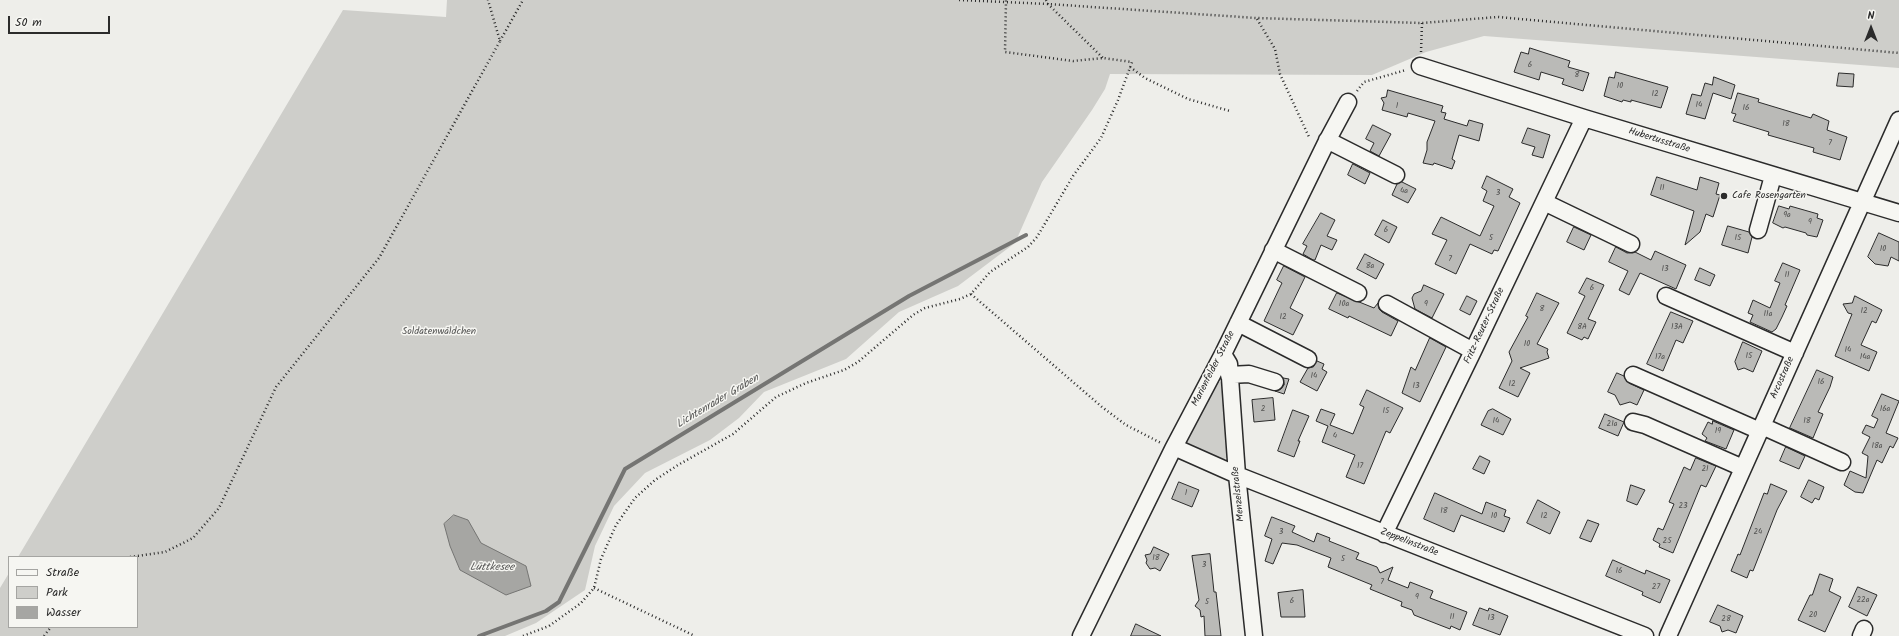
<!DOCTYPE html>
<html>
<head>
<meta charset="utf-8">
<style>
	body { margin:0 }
	#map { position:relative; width:1899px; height:636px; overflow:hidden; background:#eeeeea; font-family:Kalam,sans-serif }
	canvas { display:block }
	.legend { position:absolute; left:8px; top:556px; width:130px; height:72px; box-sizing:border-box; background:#f6f6f2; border:1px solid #a5a5a2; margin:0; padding:5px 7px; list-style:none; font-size:12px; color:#2b2b2b }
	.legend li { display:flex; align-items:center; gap:8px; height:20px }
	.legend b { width:20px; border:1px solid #a5a5a2 }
	.north { position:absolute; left:1851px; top:8px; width:40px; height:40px; -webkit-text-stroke:3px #f6f6f2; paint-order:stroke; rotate:0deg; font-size:11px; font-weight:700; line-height:16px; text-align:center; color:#2b2b2b }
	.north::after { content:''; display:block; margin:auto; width:14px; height:18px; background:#2b2b2b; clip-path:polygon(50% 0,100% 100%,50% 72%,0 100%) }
	.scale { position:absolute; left:8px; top:16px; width:102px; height:18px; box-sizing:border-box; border:2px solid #2b2b2b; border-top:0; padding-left:5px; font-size:12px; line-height:14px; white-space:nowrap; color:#2b2b2b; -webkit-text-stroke:3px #f6f6f2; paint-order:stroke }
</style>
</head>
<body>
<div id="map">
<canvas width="1899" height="636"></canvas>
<ul class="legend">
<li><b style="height:5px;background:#f6f6f2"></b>Straße</li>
<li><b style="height:11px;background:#cececa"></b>Park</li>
<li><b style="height:11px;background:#a6a6a3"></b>Wasser</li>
</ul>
<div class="north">N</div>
<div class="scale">50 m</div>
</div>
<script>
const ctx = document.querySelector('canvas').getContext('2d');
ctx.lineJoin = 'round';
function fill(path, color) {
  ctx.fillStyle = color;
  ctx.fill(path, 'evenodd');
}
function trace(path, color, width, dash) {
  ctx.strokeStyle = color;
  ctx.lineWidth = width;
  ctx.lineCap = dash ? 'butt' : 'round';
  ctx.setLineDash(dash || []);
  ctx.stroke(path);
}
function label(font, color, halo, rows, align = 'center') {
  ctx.font = font + ' Kalam,sans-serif';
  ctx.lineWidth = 3;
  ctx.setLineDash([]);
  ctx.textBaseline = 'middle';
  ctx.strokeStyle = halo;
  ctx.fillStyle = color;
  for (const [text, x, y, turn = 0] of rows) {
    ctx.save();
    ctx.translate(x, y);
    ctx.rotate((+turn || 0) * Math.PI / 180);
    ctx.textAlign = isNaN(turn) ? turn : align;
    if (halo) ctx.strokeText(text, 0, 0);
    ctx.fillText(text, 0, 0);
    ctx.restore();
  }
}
fill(new Path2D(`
	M447,0H1899V68L1484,36L1426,52L1372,75L1110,74L1105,89L1092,110L1042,182L1015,243L958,286L899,312L846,359L764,392L739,418L710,440L645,473L614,506L595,546L585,590L536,623L505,636H0V588L9,573V627H137V557H18L343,10L446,17Z
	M1214,381L1226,383L1230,456L1221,461L1181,443Z`), '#cececa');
const water = new Path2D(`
	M454,515L468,520L481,543L526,566L531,586L506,595L460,570L450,546L444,524Z`);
fill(water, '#a6a6a3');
trace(water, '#757573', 1);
trace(new Path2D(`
	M479,636L546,611L559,602L625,469L909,296L1026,235`), '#757573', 4);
const building = new Path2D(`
	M1530,48L1570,61L1568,67L1589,73L1583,91L1562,84L1564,79L1541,72L1539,80L1514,72L1521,52L1528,54Z
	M1616,72L1668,87L1661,108L1631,100V102L1623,100L1622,102L1604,96L1609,77L1614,78Z
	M1839,73L1854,74L1853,87L1837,86Z
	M1714,77L1735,85L1731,99L1713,93L1705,119L1686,114L1692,94L1701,96L1705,83L1712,85Z
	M1388,90L1443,106L1441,112L1446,113L1444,119L1467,126L1469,120L1483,124L1479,141L1459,135L1452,159L1455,161L1452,169L1434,163L1433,165L1423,163L1427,150V142L1435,121L1408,113L1407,117L1382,110L1384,103L1381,98L1386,97Z
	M1738,93L1759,99L1758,102L1811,118L1813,114L1829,121L1827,130L1847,137L1840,160L1813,152L1814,148L1768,135L1769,132L1733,121L1736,114L1732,113Z
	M1373,125L1391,134L1379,156L1370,151L1374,143L1366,139Z
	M1528,128L1550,135L1543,158L1532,155L1535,147L1522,143Z
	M1353,164L1370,173L1365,184L1348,175Z
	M1487,176L1513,189L1509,197L1520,203L1498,251L1494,250L1492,254L1470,244L1456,274L1435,264L1447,240L1432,234L1441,217L1480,236L1494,206L1483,201L1487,191L1482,188Z
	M1657,177L1697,190L1700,177L1719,183L1716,194L1720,195L1713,217L1706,214L1700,232L1685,245L1694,211L1651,195Z
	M1402,182L1416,189L1408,203L1392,195L1397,184Z
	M1779,206L1789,209L1790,206L1818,214L1817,218L1823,220L1817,237L1807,235L1806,233L1785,227L1783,228L1773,223Z
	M1321,213L1335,220L1327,236L1337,240L1332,250L1321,245L1315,260H1313L1303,254L1307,246L1303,244Z
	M1383,220L1397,227L1389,243L1375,235Z
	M1728,226L1749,232L1752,237L1748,253L1722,245Z
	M1574,227L1591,235L1584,250L1567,242Z
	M1879,233L1899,242V261L1891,257L1888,266L1875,264L1868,257Z
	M1616,247L1627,253L1635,252L1651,260L1655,251L1686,265L1676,289L1640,273L1629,295L1619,290L1628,271L1609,262Z
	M1365,254L1384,264L1376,279L1357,269Z
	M1783,263L1800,270L1785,305L1787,306L1782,317L1776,329L1772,332L1750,322L1753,315L1748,313L1753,300L1770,308L1780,283L1775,281Z
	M1284,266L1305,277L1290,308L1303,315L1293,335L1264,321L1280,287L1282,283L1277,280Z
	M1700,268L1715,275L1710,286L1695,280Z
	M1587,278L1604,285L1588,319L1596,322L1588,339L1584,337L1582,340L1567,333L1585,296L1579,293Z
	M1424,285L1444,294L1432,318L1415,309L1412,298L1414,294L1421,291Z
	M1337,293L1374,308L1378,303L1379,309L1382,312L1398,321L1391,336L1349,316L1348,318L1329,309Z
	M1537,293L1559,303L1537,344L1548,349L1547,352L1549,358L1520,368L1530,373L1518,397L1499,388L1512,361L1509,352L1528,317L1526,316Z
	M1467,296L1477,301L1470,315L1460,310Z
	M1855,296L1882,310L1876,323L1872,321L1861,345L1877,352L1869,371L1835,356L1852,314L1848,313L1843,304L1852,303Z
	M1671,312L1693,321L1683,343L1676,340L1663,371L1647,364Z
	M1430,338L1446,347L1420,402L1402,393L1411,367L1415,370Z
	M1743,342L1762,351L1753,372L1744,368L1738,370L1735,362Z
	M1317,361L1324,364L1322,369L1327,372L1317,391L1300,382L1308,368L1313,367Z
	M1817,370L1833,377L1830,387L1818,412L1823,414L1813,438L1790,428Z
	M1617,373L1624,376L1629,383L1644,390L1637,405L1630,402L1620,405L1615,395L1608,392Z
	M1283,378L1289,379L1284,394L1275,391L1281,389L1284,385Z
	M1367,390L1403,408L1390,433L1386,431L1364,484L1346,477L1355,455L1322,442L1328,426L1316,421L1321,409L1335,414L1330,425L1353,434L1364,407L1360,405Z
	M1882,394L1899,401L1886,433L1898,438L1893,448L1890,446L1882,463L1877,460L1863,493L1855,492L1844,485L1850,471L1866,478L1868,456L1862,453L1870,437L1862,433L1866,425L1874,428L1878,419L1872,416Z
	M1273,398L1275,420L1254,422L1252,400Z
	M1493,409L1511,419L1503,435L1481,425L1488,411Z
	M1293,410L1309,416L1298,441H1300L1294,457L1278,451Z
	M1605,414L1624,422L1618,436L1599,428Z
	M1713,421L1734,430L1726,449L1705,441L1707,438L1702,434L1708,422L1712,424Z
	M1786,447L1805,456L1799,469L1780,461Z
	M1480,456L1490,461L1484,474L1473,469Z
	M1696,458L1716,466L1706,487L1701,485L1673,553L1659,547L1660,544L1653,540L1658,528L1663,530L1674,504L1669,502L1684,467L1690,470Z
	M1809,480L1824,487L1819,500L1815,498L1812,503L1801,497Z
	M1179,482L1199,490L1192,507L1172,499Z
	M1771,484L1787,491L1777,510L1753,571L1750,570L1747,578L1731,571L1738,554L1740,555L1764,493L1767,494Z
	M1631,485L1645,490L1637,505L1627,501Z
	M1435,493L1482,514L1486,502L1506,510L1504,516L1510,518L1504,532L1461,515L1454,532L1424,519Z
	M1538,500L1560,512L1550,534L1527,523Z
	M1272,517L1295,526L1292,532L1314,542L1317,533L1330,538L1329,541L1359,553L1356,559L1377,567L1380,573L1393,567L1388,580L1408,588L1410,582L1433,591L1430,598L1467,612L1460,630L1451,626L1450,629L1414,615L1412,610L1401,606L1402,602L1370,589L1372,585L1328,567L1331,558L1297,545L1282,543L1273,564L1265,561L1272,539L1265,536Z
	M1588,520L1599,524L1591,542L1580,538Z
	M1154,547L1169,554L1160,571L1155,568L1150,569L1146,563L1147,560L1145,555L1150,554Z
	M1210,554L1214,592H1216L1221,636H1205L1204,616L1201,617L1200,610L1195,606L1199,600L1192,556Z
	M1613,560L1645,574L1646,570L1670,580L1660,603L1642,595L1643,592L1606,576Z
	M1820,574L1833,579L1829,591L1841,597L1825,632L1798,620L1810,595H1812Z
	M1858,587L1877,595L1867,616L1849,607Z
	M1303,590L1305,617H1281L1278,593Z
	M1718,605L1743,616L1736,633L1728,630L1722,632L1720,626L1710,622Z
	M1480,608L1488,611L1489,608L1508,616L1500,635L1473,625Z
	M1136,624L1161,636H1131Z`);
fill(building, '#babab7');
trace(building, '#2b2b2b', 1);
const minor = new Path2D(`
	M1420,66L1584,118L1899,213
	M1327,140L1396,175
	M1544,202L1631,244
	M1758,230L1773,176
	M1273,250L1358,293
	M1666,296L1795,353
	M1387,304L1473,351
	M1238,323L1308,359
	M1223,354L1229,364L1237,475L1254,636
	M1229,375L1249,374L1275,382
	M1633,375L1760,431
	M1633,422L1645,425L1743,468
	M1762,426L1842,462
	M1174,447L1237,475L1645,636
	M1384,534L1473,351L1584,118
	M1081,636L1173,449L1223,354L1326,143L1348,102
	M1668,636L1899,120
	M1861,636L1864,629`);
trace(minor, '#2b2b2b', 19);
trace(new Path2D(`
	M959,0L1048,4L1256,18L1422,23L1498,17L1899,53
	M1046,0L1048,4L1103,58
	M1257,19L1275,49L1280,74L1309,137
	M500,41L523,0
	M1421,52L1422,23
	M1130,67L1145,78L1188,99L1230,111
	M1357,91L1364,82L1406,70
	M971,294L1102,407L1126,425L1161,443
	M130,557L165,552L193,538L219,508L276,387L379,258L500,41L488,0
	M594,588L695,636
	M44,636L51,627
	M523,636L549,626L581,603L594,588L601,559L616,525L635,498L655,480L678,465L733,434L776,397L806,383L844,370L858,362L913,315L925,308L960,299L971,294L990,272L1028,247L1037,237L1073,176L1101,138L1118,100L1132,62L1103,58L1073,61L1005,52L1006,0`), '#2b2b2b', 2.5, [1, 3]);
trace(minor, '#f6f6f2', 16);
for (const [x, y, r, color] of [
	[1724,196,4,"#2b2b2b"]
]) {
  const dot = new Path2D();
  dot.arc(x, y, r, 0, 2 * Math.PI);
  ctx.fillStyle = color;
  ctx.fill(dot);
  trace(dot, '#f6f6f2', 1.5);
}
label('8px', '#4f4f4e', null, [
	["6",1530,66],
	["8",1577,76],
	["10",1620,87],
	["12",1655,95],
	["14",1699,106],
	["1",1397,107],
	["16",1746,109],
	["18",1786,125],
	["7",1830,144],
	["11",1662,189],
	["4a",1404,192],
	["3",1498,194],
	["9a",1787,216],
	["9",1810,223],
	["6",1386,231],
	["5",1491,239],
	["15",1738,239],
	["10",1883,250],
	["7",1450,260],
	["8a",1370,267],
	["13",1665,270],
	["11",1787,276],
	["6",1592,289],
	["10a",1344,305],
	["9",1426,305],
	["8",1542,310],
	["12",1864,312],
	["11a",1768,315],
	["12",1283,318],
	["8A",1582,328],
	["13A",1677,328],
	["10",1527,345],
	["14",1848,351],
	["15",1749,357],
	["17a",1660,358],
	["14a",1865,358],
	["14",1314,377],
	["16",1821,383],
	["12",1512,385],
	["13",1416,387],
	["2",1263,410],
	["16a",1885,410],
	["15",1386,412],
	["14",1496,422],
	["18",1807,422],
	["21a",1612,425],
	["19",1718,432],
	["4",1335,437],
	["18a",1877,447],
	["17",1360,467],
	["21",1705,470],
	["1",1186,494],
	["23",1683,507],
	["18",1444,512],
	["10",1494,517],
	["12",1544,517],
	["3",1281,533],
	["24",1758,533],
	["25",1667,542],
	["18",1156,559],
	["5",1343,560],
	["3",1204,566],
	["16",1619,572],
	["7",1382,583],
	["27",1656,588],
	["9",1417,598],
	["22a",1863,601],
	["6",1292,602],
	["5",1207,603],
	["20",1813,616],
	["11",1452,618],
	["13",1491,619],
	["28",1726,620]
]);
label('10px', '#2b2b2b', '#f6f6f2', [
	["Hubertusstraße",1659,141,17],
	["Fritz-Reuter-Straße",1485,326,-65],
	["Marienfelder Straße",1214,369,-63],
	["Arcostraße",1783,378,-66],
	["Menzelstraße",1239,494,-96],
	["Zeppelinstraße",1409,543,21]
]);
label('10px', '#2b2b2b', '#f6f6f2', [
	["Cafe Rosengarten",1732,196]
], 'left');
label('10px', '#545453', '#f6f6f2', [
	["Soldatenwäldchen",439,332]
]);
label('italic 11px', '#565655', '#f6f6f2', [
	["Lichtenrader Graben",718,402,-31],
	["Lüttkesee",492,568]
]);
</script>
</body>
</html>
